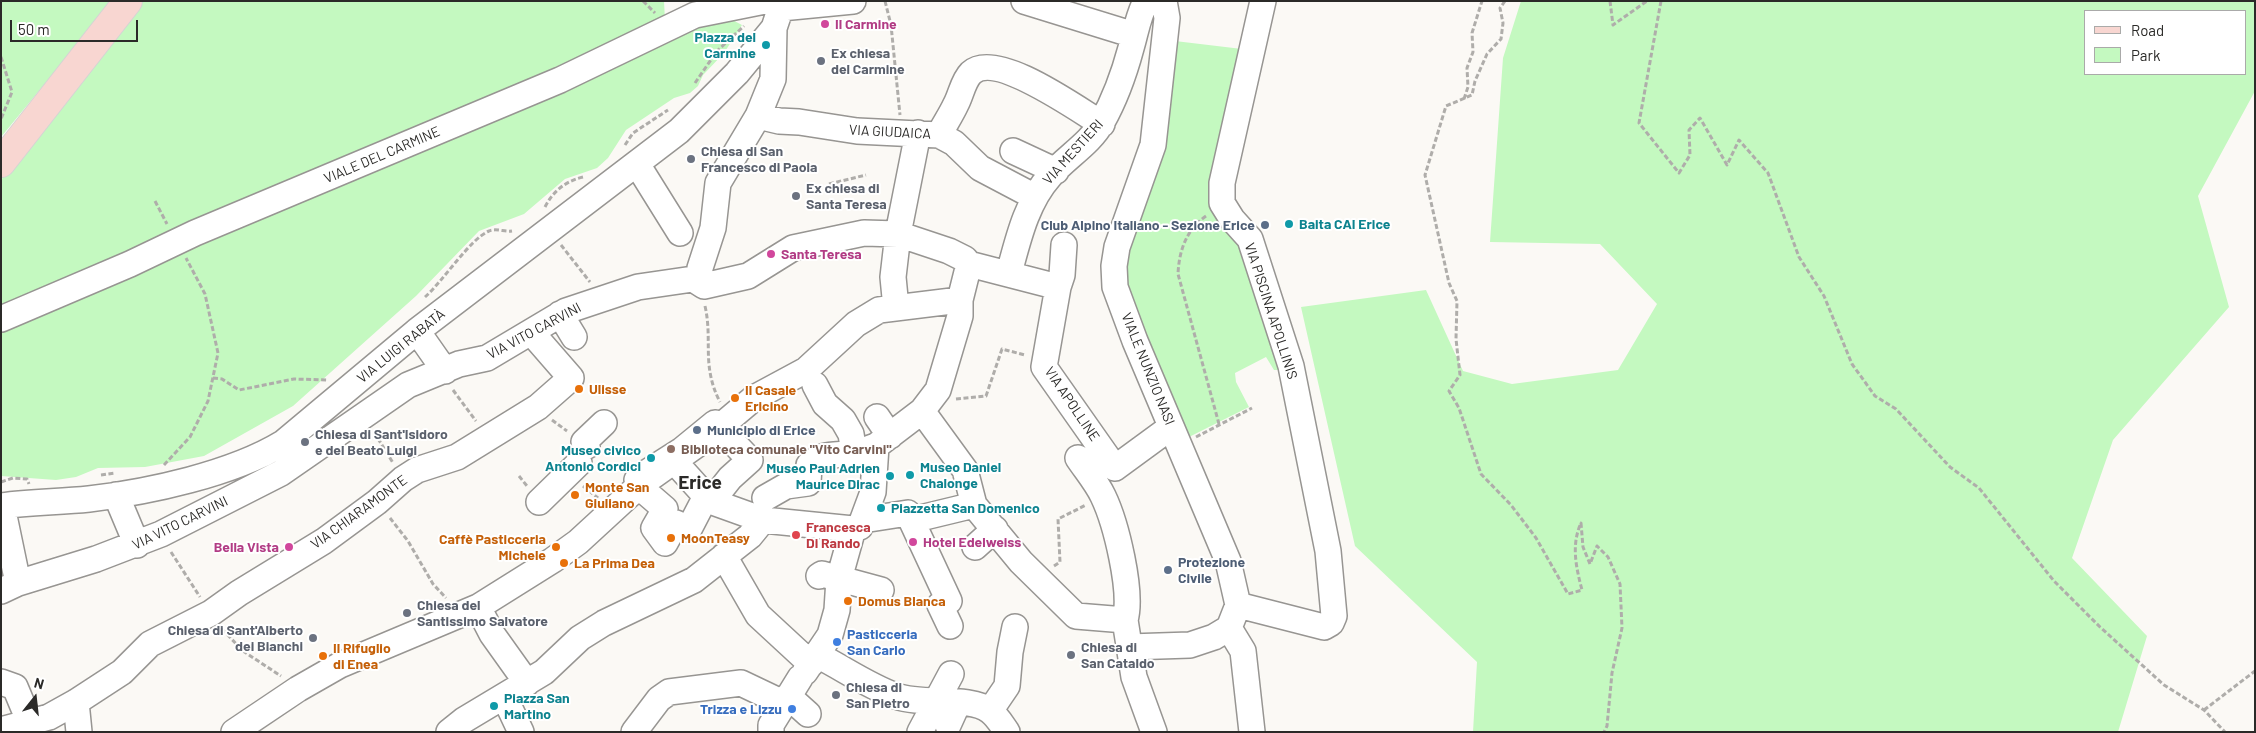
<!DOCTYPE html>
<html>
<head>
<meta charset="utf-8">
<style>
	body { margin:0 }
	#map { position:relative; width:2256px; height:733px; overflow:hidden; background:#fbf9f5; font-family:Barlow,sans-serif }
	canvas { display:block }
	.frame { position:absolute; inset:0; border:2px solid #2b2a28; pointer-events:none }
	.legend { position:absolute; left:2084px; top:10px; width:162px; height:65px; box-sizing:border-box; background:#fff; border:1px solid #aaaaa9; margin:0; padding:6px 9px; list-style:none; font-size:15px; color:#2b2a28 }
	.legend li { display:flex; align-items:center; gap:10px; height:25px }
	.legend b { width:25px; border:1px solid #aaaaa9 }
	.north { position:absolute; left:10px; top:673px; width:50px; height:50px; -webkit-text-stroke:4px #fff; paint-order:stroke; rotate:16deg; font-size:14px; font-weight:700; line-height:20px; text-align:center; color:#2b2a28 }
	.north::after { content:''; display:block; margin:auto; width:18px; height:22px; background:#2b2a28; clip-path:polygon(50% 0,100% 100%,50% 72%,0 100%) }
	.scale { position:absolute; left:10px; top:20px; width:128px; height:22px; box-sizing:border-box; border:2px solid #2b2a28; border-top:0; padding-left:6px; font-size:15px; line-height:18px; white-space:nowrap; color:#2b2a28; -webkit-text-stroke:4px #fff; paint-order:stroke }
</style>
</head>
<body>
<div id="map">
<canvas width="2256" height="733"></canvas>
<div class="frame"></div>
<ul class="legend">
<li><b style="height:6px;background:#f8d6d1"></b>Road</li>
<li><b style="height:14px;background:#c4f9c0"></b>Park</li>
</ul>
<div class="north">N</div>
<div class="scale">50 m</div>
</div>
<script>
const ctx = document.querySelector('canvas').getContext('2d');
ctx.lineJoin = 'round';
function fill(path, color) {
  ctx.fillStyle = color;
  ctx.fill(path, 'evenodd');
}
function trace(path, color, width, dash) {
  ctx.strokeStyle = color;
  ctx.lineWidth = width;
  ctx.lineCap = dash ? 'butt' : 'round';
  ctx.setLineDash(dash || []);
  ctx.stroke(path);
}
function label(font, color, halo, rows, align = 'center') {
  ctx.font = font + ' Barlow,sans-serif';
  ctx.lineWidth = 4;
  ctx.setLineDash([]);
  ctx.textBaseline = 'middle';
  ctx.strokeStyle = halo;
  ctx.fillStyle = color;
  for (const [text, x, y, turn = 0] of rows) {
    ctx.save();
    ctx.translate(x, y);
    ctx.rotate((+turn || 0) * Math.PI / 180);
    ctx.textAlign = isNaN(turn) ? turn : align;
    if (halo) ctx.strokeText(text, 0, 0);
    ctx.fillText(text, 0, 0);
    ctx.restore();
  }
}
fill(new Path2D(`
	M1,1H113L1,137Z
	M142,1H664L665,20L622,43L1,308V180Z
	M1521,1H2255V91L2198,196L2229,307L2113,440L2072,558L2147,636L2118,732H1473L1477,662L1355,546L1301,307L1426,290L1463,371L1512,384L1618,370L1657,304L1600,244L1490,242L1503,58ZM2245,11V74H2085V11Z
	M725,16L742,25L724,53L703,75L698,86L690,93L674,98L626,130L608,158L597,168L565,179L524,214L479,231L416,296L293,406L204,456L145,467L98,468L76,477L56,480L1,476V327L673,34Z
	M1175,41L1242,49L1216,177L1285,370H1274L1266,357L1235,373L1236,382L1249,407L1185,439L1121,277Z`), '#c4f9c0');
const minor = new Path2D(`
	M1024,1L1134,35
	M781,8L853,1
	M758,116L779,121L799,122L857,131L939,135L954,143L980,168L1035,197
	M939,135C944,125 951,115 956,104C961,95 963,81 971,73C996,50 1077,109 1102,124
	M1013,151L1056,171
	M637,164L680,233
	M1009,273C1018,240 1026,203 1050,176C1066,157 1090,144 1102,122C1115,99 1124,74 1131,48C1136,31 1138,16 1146,1
	M699,281L700,268L713,228L718,183L758,116L773,79L774,28L783,1
	M1058,287L1062,275L1064,245
	M896,308L893,277L898,234L918,133
	M560,314L574,337
	M1,319L130,264L195,233L560,80L695,15L765,1
	M417,331L445,371
	M815,385L825,404L843,420L851,434L854,453
	M922,411L965,470L974,505L1021,562L1076,616L1125,620L1134,677L1154,732
	M877,417L890,436
	M715,423L750,460L730,478L715,497L702,504L689,529L676,523L665,543L654,528L665,509L643,490L637,480L646,473L682,450Z
	M587,446L584,442L604,423
	M1078,458C1086,470 1097,483 1103,496C1116,523 1133,592 1125,620
	M674,461L710,501L763,520L853,529L860,527L873,492L876,446L922,411L938,390L960,316V300L969,264
	M116,495L137,545
	M765,498L786,486L808,483L809,465C821,452 838,456 854,453C861,452 869,448 876,446
	M539,502L579,463
	M1,506C30,502 60,502 89,499C149,492 232,474 283,443L417,331L679,131L737,73L774,28
	M2,506L18,583
	M863,520L908,513L949,601L940,605L950,626
	M912,520L974,505
	M975,547L995,529
	M724,556L758,615L811,664
	M819,576L822,574L881,590
	M1,591L18,583L96,559L161,534L281,473L408,385L459,364L487,358L566,311L638,287L693,279L704,286L748,276L793,248L864,233L898,234L949,251L965,259L969,264L1058,287L1044,367L1115,468L1171,427
	M1238,605L1324,627L1331,623L1334,616L1328,551L1291,366L1250,239L1232,219L1222,203V183L1263,1
	M478,607L492,634L527,683
	M1229,628L1243,651L1252,732
	M1129,647L1190,645L1214,637L1229,628L1238,605L1228,561L1135,341L1115,287L1114,266L1117,247L1153,145L1167,18L1164,1
	M817,655C843,668 868,686 896,696C922,706 970,695 990,711C997,716 1002,725 1007,732
	M805,672L830,635L837,610L839,579L853,529
	M1,682L15,687L30,723
	M504,696L521,732
	M788,696L808,714
	M76,702L79,732
	M990,711L1007,686L1010,652L1015,627
	M948,725L958,703
	M1,730L49,717L76,702L122,672L150,644L211,613L239,593L324,541L377,502L403,479L417,470L457,457L538,407L571,378L531,332
	M234,732L298,689L340,665L478,607L553,560L578,542L640,485L709,436L754,398L806,370L856,324L879,310L960,300
	M449,732L464,720L544,672L580,638L604,623L694,580L750,536L763,520
	M634,732L659,699L669,692L741,683L783,703
	M771,732V725L800,678
	M920,732L951,674`);
const major = new Path2D(`
	M1,163L128,1`);
trace(minor, '#979592', 28);
trace(major, '#d5d4d4', 30);
trace(new Path2D(`
	M643,1L655,13
	M885,1L891,25L900,115
	M1505,1L1500,8L1503,23L1501,39L1487,54L1475,81L1472,95L1446,106L1425,175L1449,283L1457,301L1456,339L1460,375L1449,391L1459,408L1481,474L1511,505L1536,538L1568,594L1582,590C1576,567 1571,545 1581,523L1583,547L1590,564L1597,546L1608,557L1620,584L1622,628L1612,673L1607,726L1604,732
	M1610,1L1613,25L1647,1
	M1661,1L1639,123L1679,173L1690,155L1689,130L1700,118L1727,165L1739,140L1768,173L1799,257L1824,296L1852,364L1875,396L1896,409L1950,467L1979,488L2054,581L2100,627L2164,685L2204,710L2225,732
	M1,57L12,92L1,119
	M695,83L717,51L744,26
	M1464,99L1468,87L1467,68L1473,52L1472,33L1482,1
	M625,145L633,133L668,110
	M829,184L866,175
	M155,201L167,224
	M545,207C553,191 566,181 583,177
	M1206,216C1186,230 1179,251 1178,274L1219,424
	M561,245L590,282
	M425,297C444,280 470,239 489,231C495,228 505,232 512,231
	M705,306C713,341 701,365 720,402
	M213,378L222,379L239,390L294,379L327,380
	M453,390L476,421
	M956,399L986,396L1002,349L1025,355
	M552,420L567,431
	M374,432L393,463
	M1196,437L1252,408
	M164,465L190,437L208,401L218,353L205,294L186,258
	M101,475L115,473
	M519,476L527,486
	M1,482L13,478L27,479L29,484
	M583,486L598,498
	M390,518L408,541L433,584L446,598
	M171,552L200,597
	M1054,566L1060,562L1058,519L1086,505
	M222,629L243,651L281,676
	M2204,710L2255,671`), '#afadaa', 3, [5, 2.5]);
trace(minor, '#fff', 25);
trace(major, '#f8d6d1', 28);
for (const [x, y, r, color] of [
	[825,24,5,"#d1479c"],
	[766,45,5,"#0f9aa8"],
	[821,61,5,"#6b7280"],
	[691,159,5,"#6b7280"],
	[796,196,5,"#6b7280"],
	[1289,224,5,"#0f9aa8"],
	[1265,225,5,"#5c6f8a"],
	[771,254,5,"#d1479c"],
	[579,389,5,"#e8710a"],
	[735,398,5,"#e8710a"],
	[697,430,5,"#5c6f8a"],
	[305,442,5,"#6b7280"],
	[671,449,5,"#8d6e63"],
	[651,458,5,"#0f9aa8"],
	[910,475,5,"#0f9aa8"],
	[890,476,5,"#0f9aa8"],
	[575,495,5,"#e8710a"],
	[881,508,5,"#0f9aa8"],
	[796,535,5,"#e0444e"],
	[671,538,5,"#e8710a"],
	[913,542,5,"#d1479c"],
	[289,547,5,"#d1479c"],
	[556,547,5,"#e8710a"],
	[564,563,5,"#e8710a"],
	[1168,570,5,"#5c6f8a"],
	[848,601,5,"#e8710a"],
	[407,613,5,"#6b7280"],
	[313,638,5,"#6b7280"],
	[837,642,5,"#3f7fe0"],
	[1071,655,5,"#6b7280"],
	[323,656,5,"#e8710a"],
	[836,695,5,"#6b7280"],
	[494,706,5,"#0f9aa8"],
	[792,709,5,"#3f7fe0"]
]) {
  const dot = new Path2D();
  dot.arc(x, y, r, 0, 2 * Math.PI);
  ctx.fillStyle = color;
  ctx.fill(dot);
  trace(dot, '#fff', 2);
}
label('bold 14px', '#b23c85', '#fff', [
	["Il Carmine",835,24],
	["Santa Teresa",781,254],
	["Hotel Edelweiss",923,542],
	["Bella Vista",279,547,"right"]
], 'left');
label('bold 14px', '#0d838f', '#fff', [
	["Piazza del",756,37,"right"],
	["Carmine",756,53,"right"],
	["Baita CAI Erice",1299,224],
	["Museo civico",641,450,"right"],
	["Antonio Cordici",641,466,"right"],
	["Museo Daniel",920,467],
	["Chalonge",920,483],
	["Museo Paul Adrien",880,468,"right"],
	["Maurice Dirac",880,484,"right"],
	["Piazzetta San Domenico",891,508],
	["Piazza San",504,698],
	["Martino",504,714]
], 'left');
label('bold 14px', '#5b616d', '#fff', [
	["Ex chiesa",831,53],
	["del Carmine",831,69],
	["Chiesa di San",701,151],
	["Francesco di Paola",701,167],
	["Ex chiesa di",806,188],
	["Santa Teresa",806,204],
	["Chiesa di Sant'Isidoro",315,434],
	["e del Beato Luigi",315,450],
	["Chiesa del",417,605],
	["Santissimo Salvatore",417,621],
	["Chiesa di Sant'Alberto",303,630,"right"],
	["dei Bianchi",303,646,"right"],
	["Chiesa di",1081,647],
	["San Cataldo",1081,663],
	["Chiesa di",846,687],
	["San Pietro",846,703]
], 'left');
label('14px', '#2b2a28', '#fff', [
	["VIA GIUDAICA",890,132,3],
	["VIA MESTIERI",1073,152,-48],
	["VIALE DEL CARMINE",382,155,-23],
	["VIA PISCINA APOLLINIS",1271,311,72],
	["VIA VITO CARVINI",534,331,-28],
	["VIA LUIGI RABATÀ",401,346,-39],
	["VIALE NUNZIO NASI",1148,369,68],
	["VIA APOLLINE",1072,404,56],
	["VIA CHIARAMONTE",359,512,-36],
	["VIA VITO CARVINI",180,523,-26]
]);
label('bold 14px', '#4e5e75', '#fff', [
	["Club Alpino Italiano - Sezione Erice",1255,225,"right"],
	["Municipio di Erice",707,430],
	["Protezione",1178,562],
	["Civile",1178,578]
], 'left');
label('bold 14px', '#c56008', '#fff', [
	["Ulisse",589,389],
	["Il Casale",745,390],
	["Ericino",745,406],
	["Monte San",585,487],
	["Giuliano",585,503],
	["MoonTeasy",681,538],
	["Caffè Pasticceria",546,539,"right"],
	["Michele",546,555,"right"],
	["La Prima Dea",574,563],
	["Domus Blanca",858,601],
	["Il Rifuglio",333,648],
	["di Enea",333,664]
], 'left');
label('bold 14px', '#785e54', '#fff', [
	["Biblioteca comunale \"Vito Carvini\"",681,449]
], 'left');
label('bold 14px', '#be3a42', '#fff', [
	["Francesca",806,527],
	["Di Rando",806,543]
], 'left');
label('bold 14px', '#366cbe', '#fff', [
	["Pasticceria",847,634],
	["San Carlo",847,650],
	["Trizza e Lizzu",782,709,"right"]
], 'left');
label('bold 19px', '#2b2a28', '#fff', [
	["Erice",700,483]
]);
</script>
</body>
</html>
